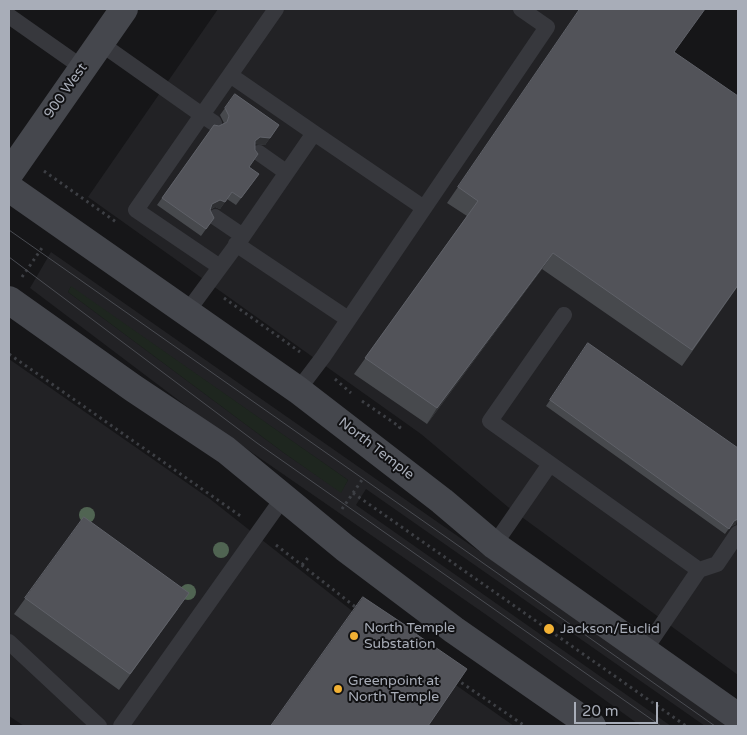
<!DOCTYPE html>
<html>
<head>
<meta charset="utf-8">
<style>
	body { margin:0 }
	#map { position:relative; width:747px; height:735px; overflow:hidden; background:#161618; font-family:"Varela Round",sans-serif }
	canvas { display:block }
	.frame { position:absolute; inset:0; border:10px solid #a8adb8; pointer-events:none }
	.scale { position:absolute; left:574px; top:702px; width:84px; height:22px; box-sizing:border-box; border:2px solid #a8adb8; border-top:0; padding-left:6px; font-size:15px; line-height:18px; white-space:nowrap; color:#a8adb8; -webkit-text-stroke:4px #111113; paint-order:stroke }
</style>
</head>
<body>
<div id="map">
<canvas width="747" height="735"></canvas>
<div class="frame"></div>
<div class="scale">20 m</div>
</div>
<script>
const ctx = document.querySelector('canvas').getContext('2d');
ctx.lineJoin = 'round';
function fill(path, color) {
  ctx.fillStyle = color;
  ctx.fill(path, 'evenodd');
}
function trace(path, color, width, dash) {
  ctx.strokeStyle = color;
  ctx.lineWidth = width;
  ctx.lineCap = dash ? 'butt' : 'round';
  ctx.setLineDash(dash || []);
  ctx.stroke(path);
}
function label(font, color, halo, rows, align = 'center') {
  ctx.font = font + ' "Varela Round",sans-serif';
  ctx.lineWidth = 4;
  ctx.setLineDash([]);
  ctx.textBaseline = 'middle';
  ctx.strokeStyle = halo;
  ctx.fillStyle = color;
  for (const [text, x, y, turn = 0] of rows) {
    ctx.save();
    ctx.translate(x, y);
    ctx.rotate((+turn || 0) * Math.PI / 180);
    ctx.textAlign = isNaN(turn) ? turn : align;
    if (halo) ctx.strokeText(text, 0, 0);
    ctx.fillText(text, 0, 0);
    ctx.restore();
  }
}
fill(new Path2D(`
	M218,9H595L738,109V675L508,507L421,434L88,197Z
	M51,252L426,514L729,726H705L366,489L356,505L671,726H641L488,616L202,418L30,288ZM71,287L348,480L341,492L284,453L68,292Z
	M9,359L210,499L365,621L514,726H24L9,716Z`), '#222225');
fill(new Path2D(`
	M71,286L348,480L341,493L284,453L68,292Z`), '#1e261f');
trace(new Path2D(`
	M44,171L116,222
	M22,277L44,245
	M224,298L300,352
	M9,354L242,517
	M335,379L351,393
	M362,401L400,427L397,431
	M353,493L686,726
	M342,509L364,477
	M276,545L358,609
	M302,565L310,555
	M456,679L525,726`), '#3d3f44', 3, [2.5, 4]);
trace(new Path2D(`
	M9,16L83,68
	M100,43L202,115L230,75
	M214,123L202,115L136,210L220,267
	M314,133L424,208
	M259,153L286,172
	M215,217L243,236
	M236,244L348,319
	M187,312L243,236L314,133L230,75L276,9
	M564,315L490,421L699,570
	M298,390L323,357L547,27L521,9
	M494,545L550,464
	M9,642L99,726
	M644,651L699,570L717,564L738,533
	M121,726L283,498`), '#37383d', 16);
trace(new Path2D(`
	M9,174L124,9
	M9,188L298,390L442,501L494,545L738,717
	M9,300L133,388L226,450L345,548L454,630L592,726`), '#45474d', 28);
trace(new Path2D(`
	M9,230L715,726
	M9,257L257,443L661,726`), '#4a4c52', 1);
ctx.fillStyle = '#506452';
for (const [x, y] of [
	[87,515],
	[221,550],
	[188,592]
]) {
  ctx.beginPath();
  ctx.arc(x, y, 8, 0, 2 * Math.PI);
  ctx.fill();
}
fill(new Path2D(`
	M580,9L675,52L738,286L682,366L542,269L427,424L354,374L467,216L447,203Z
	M235,94L279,125L265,145L255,144L249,167L259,174L236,205L227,199L220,209L215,207L210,210L214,218L201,236L157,205L214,125L219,126L224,123L220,115Z
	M588,343L736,524L730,527L725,534L546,406Z
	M84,517L178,609L119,690L14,614Z`), '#47494d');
fill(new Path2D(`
	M260,137L270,138L265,145L255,144V141Z
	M220,200L225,202L220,209L215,207L207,211L212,204Z
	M553,253L542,269L427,424L437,408Z
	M738,519L736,524L730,527L734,521Z`), '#2f3033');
const building = new Path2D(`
	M580,9H705L674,52L738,96V285L692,350L553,253L437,408L365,358L478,201L458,187Z
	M235,94L279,125L270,138L260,137L255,141V150L258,154L249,167L259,174L241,198L232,192L225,202L220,200L212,204L210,210L214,218L206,229L162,198L214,125L219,126L227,122L229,116L225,108Z
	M588,343L738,448V519L734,521L729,529L550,400Z
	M84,517L189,593L130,674L25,598Z
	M363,597L417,633L416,634L467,669L428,726H271Z`);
fill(building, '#525359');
trace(building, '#5f6168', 1);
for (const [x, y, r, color] of [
	[549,629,6,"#f2b134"],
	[354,636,5,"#f2b134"],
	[338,689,5,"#f2b134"]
]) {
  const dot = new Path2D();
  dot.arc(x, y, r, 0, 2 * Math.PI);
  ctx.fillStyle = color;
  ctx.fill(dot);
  trace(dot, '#111113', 2);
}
label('14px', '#a8adb8', '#111113', [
	["900 West",66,91,-55],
	["North Temple",376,449,38]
]);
label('14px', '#a8adb8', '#111113', [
	["North Temple",364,628],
	["Substation",364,644],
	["Jackson/Euclid",560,629],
	["Greenpoint at",348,681],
	["North Temple",348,697]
], 'left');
</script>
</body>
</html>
